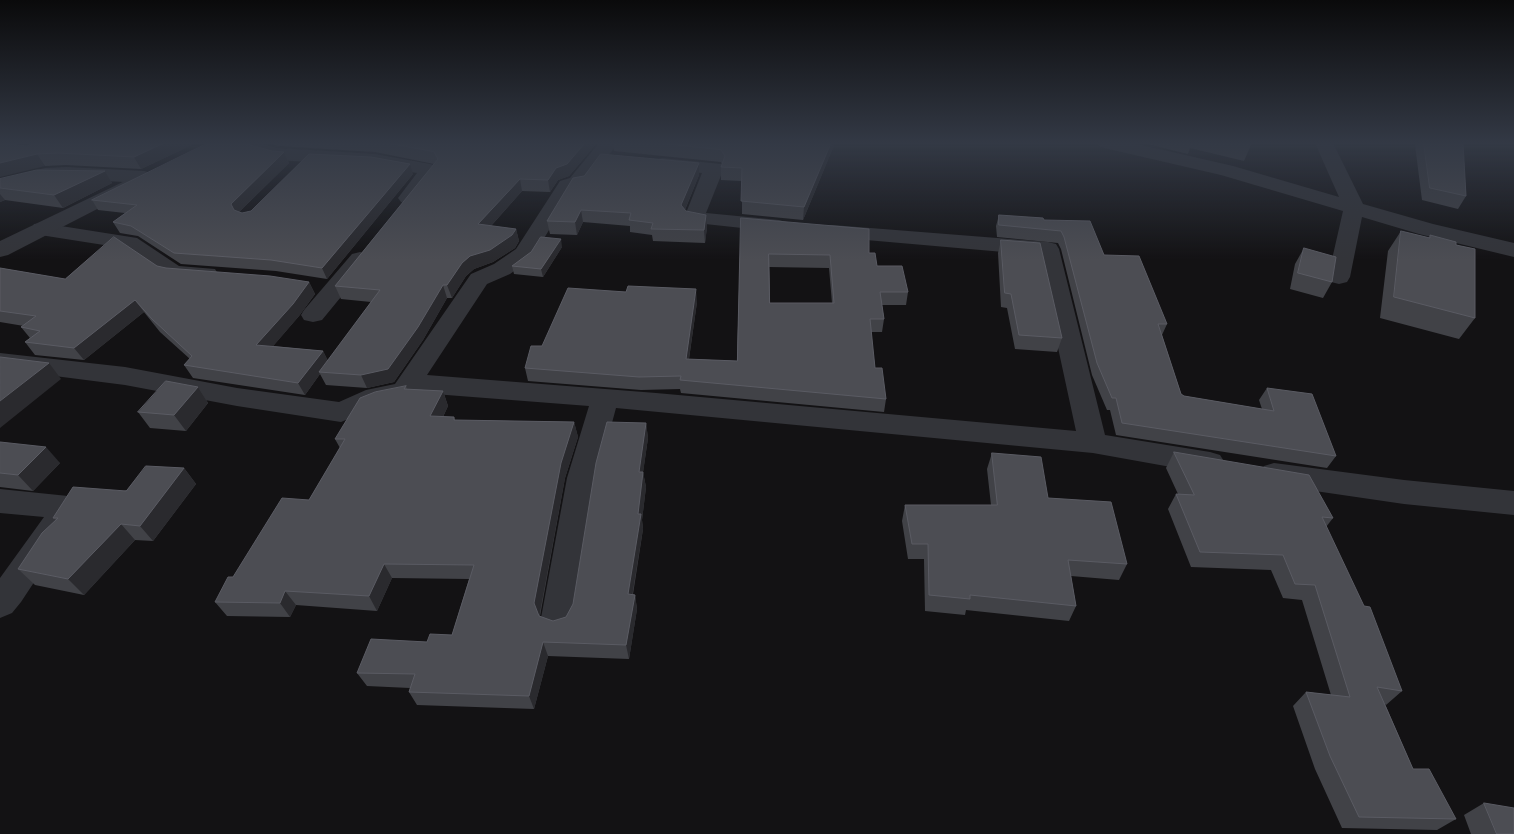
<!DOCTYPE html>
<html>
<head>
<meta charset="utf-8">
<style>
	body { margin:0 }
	canvas { display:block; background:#131214 }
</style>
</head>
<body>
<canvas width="1514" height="834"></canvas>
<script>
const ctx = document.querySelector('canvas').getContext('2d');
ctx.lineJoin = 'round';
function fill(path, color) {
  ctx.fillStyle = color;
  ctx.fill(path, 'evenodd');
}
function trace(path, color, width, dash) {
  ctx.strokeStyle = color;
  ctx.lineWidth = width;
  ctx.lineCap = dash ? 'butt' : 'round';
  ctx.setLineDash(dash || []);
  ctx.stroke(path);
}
fill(new Path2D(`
	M228,143H259L278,148L375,154L430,164L437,166L440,170L415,202L408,204L401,202L398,198L417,173L375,166L277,160L231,147Z
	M599,143H618L584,187L574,189L532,258L510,274L487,284L427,375L656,393L1076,431L1038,255L832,237L824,236L821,231L824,226L832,225L1048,242L1056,244L1059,249L1105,435L1210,452L1220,455L1225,463L1220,471L1210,474L1093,453L616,408L597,478L575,618L570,629L558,633L546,629L541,618L567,478L589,406L421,393L418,397L381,405L341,422L237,406L125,385L0,369V353L125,367L237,388L339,402L366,390L395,384L471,274L494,264L516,249L560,181L570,178Z
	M1097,143H1133L1233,166L1339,197L1315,143H1333L1363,204L1433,224L1514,243V257L1419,234L1362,217L1350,277L1347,282L1339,284L1331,282L1328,277L1343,211L1221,175L1100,147Z
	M662,158L721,164L724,168L706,213L779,220L786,222L790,226L786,230L779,232L687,222L684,218L702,173L655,168L652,164L655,160Z
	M66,167L144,171L151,173L154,177L151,181L144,183L66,179L45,180L0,191V179L45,168Z
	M42,223L137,238L179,266L215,269L218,274L215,279L207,281L166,277L123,248L34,234L31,229L34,224Z
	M360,252L368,254L371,259L368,264L322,320L313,322L304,320L301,315L304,310L352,254Z
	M1274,463L1404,480L1514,491V515L1404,504L1274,485L1264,482L1259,474L1264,466Z
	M0,489L68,496L79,500L83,508L21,602L12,613L0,618V578L44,517L0,513Z`), '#333439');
fill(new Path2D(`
	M127,180L134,182L137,186L134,190L8,255L0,257V241Z`), '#333439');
fill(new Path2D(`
	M33,143H196L141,169L66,165L45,166L27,146Z
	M268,143H597L569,176L558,180L550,192L522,191L491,226L516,229L519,241L515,248L493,262L474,269L466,276L452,298H447L423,340L394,382L367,388L326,385L320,374L305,395L193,378L184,365L190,359L160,332L144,312L84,360L35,355L25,342L30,338L21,327L24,326L0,322V268L65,279L157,266L166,268L309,282L315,294L299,316L273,346L323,351L328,361L371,302L341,299L335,286L434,164L375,152L278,146Z
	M613,143H835L803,220L742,214V181L721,180V167L722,164L721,162L614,151Z
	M1143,143H1252L1244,161L1190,148L1188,154Z
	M1417,143H1463L1466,196L1458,209L1422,200L1415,145Z
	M272,151L284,152L289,163L239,212L242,213L413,174L327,279L276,271L181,264L138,236L120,233L113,222L125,213L98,210L92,200Z
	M699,163V175L685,210L686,211L706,215L707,227L705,243L653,241L652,235L630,232V226L583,222L577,235L550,234L547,221Z
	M105,171L112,183L63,208L5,200L0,202V179Z
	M999,215L1044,220L1104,255L1167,324L1162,335L1181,394L1184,396L1262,409L1259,400L1267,388L1336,456L1327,468L1116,435L1110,410H1107L1092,375L1061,249L1058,243L997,237L996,226Z
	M741,218L869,253L877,266L908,292L906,305H882L884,319L882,332H871L875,368L886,399L884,412L681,393L680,389L641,390L528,381L525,368L542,346L697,302L689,359L737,361ZM769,267L829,268L832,303H770Z
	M1401,231L1429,238L1430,235L1456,245L1475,318L1459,339L1380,318L1388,251Z
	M1001,240L1062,338L1057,352L1015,349L1007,308L1001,307L998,253Z
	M562,247L543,277L514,274L512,266L531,252Z
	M1304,248L1332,282L1323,298L1290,289L1295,264Z
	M406,386L407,389L443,391L448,406L443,417H454L455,420L574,422L578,437L565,478L540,616L553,621L566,617L573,604L646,423L648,438L643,472L646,487L642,520L643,529L633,594L635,595L637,609L629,659L548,656L534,709L417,705L409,692L410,688L367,686L357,673L427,642L452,635L469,579L392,578L377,611L296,605L290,617L227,616L215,602L233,577L309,500L340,448L335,439Z
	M198,387L208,403L186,431L150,428L138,412Z
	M0,442L60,463L33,491L0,487Z
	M1174,452L1333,518L1326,527L1402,691L1386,705L1385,704L1413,769L1456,819L1437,830L1342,828L1315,769L1293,706L1306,692L1331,695L1302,600L1283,598L1271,570L1191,567L1168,509L1176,494H1178L1166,468Z
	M992,453L1048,498L1127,564L1119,580L1071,576L1076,606L1069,621L966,610L965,615L925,611L924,559H908L902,521L905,505H991L987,469Z
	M184,468L196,484L153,541L135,540L84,595L35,585L18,569L56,520L53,518Z
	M1484,803L1514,834H1471L1464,815Z`), '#414247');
fill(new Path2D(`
	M164,143H196L141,169L134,157Z
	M585,143H597L569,176L558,180L550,192L548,180L556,168Z
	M831,143H835L803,220L804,207Z
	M284,152L289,163L236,215L231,204Z
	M37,154L45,166L0,177V163Z
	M699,163V175L682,217L681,205Z
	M410,164L413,174L327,279L322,268Z
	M105,171L112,183L63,208L54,195Z
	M520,179L522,191L481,237L478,224Z
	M0,194L5,200L0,202Z
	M581,210L583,222L577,235L575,222Z
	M706,215L707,227L705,243L704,230Z
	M516,229L519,241L515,248L493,262L474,269L466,276L452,298L447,285L462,263L470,256Z
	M561,239L562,247L543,277L541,269Z
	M309,282L315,294L299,316L263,358L256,345Z
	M443,285L447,298L423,340L394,382L367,388L361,375Z
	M696,289L697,302L687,372L686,359Z
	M135,300L144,312L84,360L74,348Z
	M323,351L329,363L319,372L320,374L305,395L298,383Z
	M49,363L61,379L0,428V401Z
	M198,387L208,403L186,431L174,415Z
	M443,391L448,406L436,431L430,416Z
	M574,422L578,437L565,478L539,618L534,603L561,463Z
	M646,423L648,438L641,487L639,472Z
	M46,447L60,463L33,491L18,475Z
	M184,468L196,484L153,541L140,526Z
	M643,472L646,487L642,520L643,529L630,609L628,594Z
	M121,524L135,540L84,595L68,579Z
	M384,564L392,578L377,611L369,596Z
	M285,591L296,605L290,617L280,603Z
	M635,595L637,609L629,659L626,645Z
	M543,642L548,656L534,709L529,696Z`), '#2a2a2e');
const building = new Path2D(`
	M0,143L27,146L33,143H164L134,157L58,153L37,154L0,163Z
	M208,143H243L272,151L284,152L231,204L234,210L242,213L251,211L309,154L371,157L410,164L322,268L271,260L174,253L131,226L113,222L137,205L92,200Z
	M388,143H585L567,164L556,168L548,180L520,179L478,224L516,229L512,235L490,250L470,256L462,263L447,285H443L418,327L388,369L361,375L319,372L380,290L335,286L438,159L434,152Z
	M659,143H831L804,207L741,201L742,168L721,167L725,156L721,150Z
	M1424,143H1463L1466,196L1430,188Z
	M601,154L699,163L681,205L686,211L706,215L704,230L651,229L653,223L629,220L631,213L581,210L575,222L547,221L573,178L584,176Z
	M37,170L105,171L54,195L0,188V179Z
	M999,215L1043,218L1044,220L1090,221L1104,255L1139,256L1167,324H1158L1181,394L1184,396L1274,411L1267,388L1312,394L1336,456L1122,423L1116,398H1112L1097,363L1064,237L1061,231L999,225Z
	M741,218L869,229V253H875L877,266H902L908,292H880L884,319H870L875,368H882L886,399L680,380L681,376L639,377L525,368L531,346H542L568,288L626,292L628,286L696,289L686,359L737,361ZM769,254L830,255L834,303H770Z
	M1401,231L1430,238V235L1456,242V245L1475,249V318L1394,297Z
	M114,237L157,266L166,268L270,276L309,282L293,304L256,345L323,351L298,383L184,365L192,356L152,319L135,300L74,348L25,342L40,331L21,327L36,316L0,311V268L65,279Z
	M541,237L561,239L541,269L512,266L531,252Z
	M1001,240L1040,243L1062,338L1019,335L1011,294L1005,293Z
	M1304,248L1336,257L1332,282L1298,273Z
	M0,357L49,363L0,401Z
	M166,381L198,387L174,415L138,412Z
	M406,386L404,389L443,391L430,416L454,417V420L574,422L561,463L534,603L539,616L553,621L566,617L573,604L596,463L607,422L646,423L639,472H643L638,514H641L628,594L635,595L626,645L543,642L529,696L409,692L415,674L357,673L371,639L427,642L430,634L452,635L474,565L384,564L369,596L285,591L280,603L215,602L228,577H233L282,498L309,500L345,439H335L360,398L375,392Z
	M0,442L46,447L18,475L0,473Z
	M1174,452L1309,475L1333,518L1322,517L1364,606L1370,607L1402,691L1377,687L1413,769H1429L1456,819L1359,817L1330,756L1306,692L1350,697L1315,585L1295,584L1283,555L1200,552L1176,494L1194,495Z
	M992,453L1041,457L1048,498L1111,502L1127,564L1068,560L1076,606L970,595V599L929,595L928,544H912L905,505H997Z
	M146,466L184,468L140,526L121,524L68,579L18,569L42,533L58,518H53L73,487L126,491Z
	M1484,803L1514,808V834H1497Z`);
fill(building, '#4c4d53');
trace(building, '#5a5b63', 1);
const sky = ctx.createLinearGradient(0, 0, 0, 260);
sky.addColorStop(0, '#0a0a0b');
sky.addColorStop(0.55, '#333945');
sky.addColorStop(1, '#33394500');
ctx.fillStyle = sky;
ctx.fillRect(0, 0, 1514, 260);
</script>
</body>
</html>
